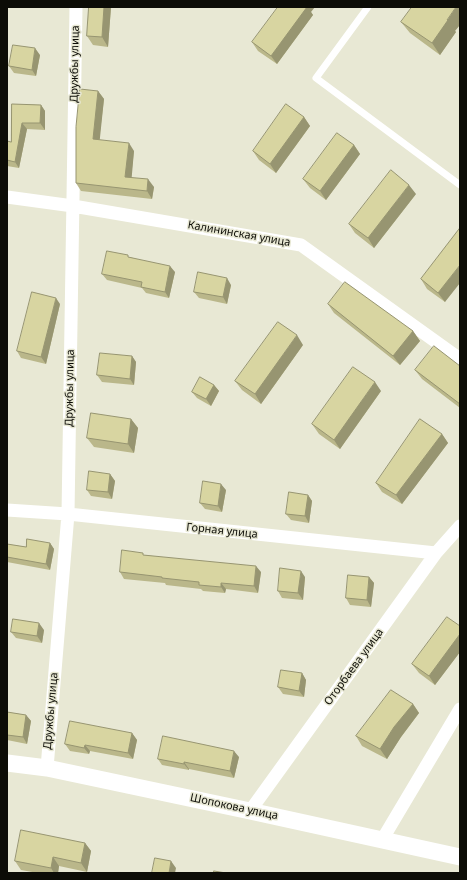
<!DOCTYPE html>
<html>
<head>
<meta charset="utf-8">
<style>
	body { margin:0 }
	#map { position:relative; width:467px; height:880px; overflow:hidden; background:#e8e8d4; font-family:"Noto Sans",sans-serif }
	canvas { display:block }
	.frame { position:absolute; inset:0; border:8px solid #0c0c06; pointer-events:none }
</style>
</head>
<body>
<div id="map">
<canvas width="467" height="880"></canvas>
<div class="frame"></div>
</div>
<script>
const ctx = document.querySelector('canvas').getContext('2d');
ctx.lineJoin = 'round';
function trace(path, color, width, dash) {
  ctx.strokeStyle = color;
  ctx.lineWidth = width;
  ctx.lineCap = dash ? 'butt' : 'round';
  ctx.setLineDash(dash || []);
  ctx.stroke(path);
}
function fill(path, color) {
  ctx.fillStyle = color;
  ctx.fill(path, 'evenodd');
}
function label(font, color, halo, rows, align = 'center') {
  ctx.font = font + ' "Noto Sans",sans-serif';
  ctx.lineWidth = 3;
  ctx.setLineDash([]);
  ctx.textBaseline = 'middle';
  ctx.strokeStyle = halo;
  ctx.fillStyle = color;
  for (const [text, x, y, turn = 0] of rows) {
    ctx.save();
    ctx.translate(x, y);
    ctx.rotate((+turn || 0) * Math.PI / 180);
    ctx.textAlign = isNaN(turn) ? turn : align;
    if (halo) ctx.strokeText(text, 0, 0);
    ctx.fillText(text, 0, 0);
    ctx.restore();
  }
}
trace(new Path2D(`
	M368,7L316,78L460,185`), '#fff', 7);
trace(new Path2D(`
	M7,197L73,206L301,245L460,359
	M7,510L68,514L436,553
	M47,768L68,514L76,7
	M250,811L436,553L460,526
	M382,840L460,709`), '#fff', 13);
trace(new Path2D(`
	M7,763L47,768L250,811L460,857`), '#fff', 17);
fill(new Path2D(`
	M89,7H111L108,47L93,45L87,36Z
	M311,12L313,15L277,64L258,51L252,42Z
	M401,22L455,31L456,32L440,55L410,33Z
	M40,55L36,76L14,73L9,66Z
	M98,91L104,99L99,140L134,151L131,177L154,187L152,199L81,191L76,183Z
	M12,104L41,105L45,111V130L27,129L19,168L7,166V141L11,142Z
	M304,117L310,126L276,173L259,160L253,151Z
	M354,145L360,154L326,200L310,188L303,179Z
	M416,194L374,248L355,233L349,224Z
	M460,228L445,302L427,289L421,279Z
	M130,257L175,272L169,298L146,293L142,288L107,280L102,274Z
	M231,285L227,304L199,298L194,292Z
	M60,304L46,364L21,358L17,351Z
	M328,304L413,331L420,341L400,365L334,313Z
	M303,345L261,404L242,390L235,381Z
	M132,356L136,362L134,385L102,382L97,375Z
	M460,366V408L422,379L415,370Z
	M214,385L219,391L211,406L197,398L192,392Z
	M381,391L340,449L319,434L312,424Z
	M131,419L138,428L134,453L94,447L87,438Z
	M442,434L448,443L402,504L382,492L376,483Z
	M110,474L115,481L112,499L91,496L87,490Z
	M226,490L222,512L205,509L200,503Z
	M308,495L312,501L309,523L291,520L286,514Z
	M50,543L54,549L50,570L7,562V563V544L26,547Z
	M145,555L261,572L258,593L226,589L225,593L203,591L201,589L166,585L165,583L124,579L120,572Z
	M305,577L303,600L282,598L278,591Z
	M369,577L374,583L371,607L350,605L346,598Z
	M460,626V652L435,685L419,673L412,664Z
	M44,630L42,643L16,638L11,632Z
	M302,673L306,680L304,697L283,694L278,687Z
	M413,704L419,713L401,737L387,759L362,746L356,736Z
	M7,712L26,715L31,721L27,744L7,740Z
	M132,733L137,740L133,759L90,751L89,754L70,751L65,744Z
	M239,757L234,778L189,769V770L162,765L158,759Z
	M85,843L91,851L87,872L59,866L58,873H38L21,870L15,861Z`), '#bab78a');
fill(new Path2D(`
	M104,7H111L108,47L102,37Z
	M306,7H315L311,12L313,15L277,64L271,56Z
	M456,7H460V25L455,31L456,32L440,55L432,43Z
	M35,48L40,55L36,76L32,70Z
	M98,91L104,99L99,147L93,139Z
	M41,105L45,111V130L40,123Z
	M304,117L310,126L276,173L270,164Z
	M22,123L27,129L19,168L15,162Z
	M129,143L134,151L131,185L125,177Z
	M354,145L360,154L326,200L320,191Z
	M148,179L154,187L152,199L147,191Z
	M409,185L416,194L374,248L368,238Z
	M460,265V283L445,302L438,293Z
	M170,266L175,272L169,298L165,292Z
	M227,278L231,285L227,304L223,297Z
	M56,298L60,304L46,364L41,357Z
	M413,331L420,341L400,365L393,356Z
	M297,335L303,345L261,404L255,394Z
	M132,356L136,362L134,385L130,379Z
	M375,382L381,391L340,449L334,440Z
	M214,385L219,391L211,406L206,399Z
	M131,419L138,428L134,453L128,444Z
	M442,434L448,443L402,504L396,495Z
	M110,474L115,481L112,499L108,492Z
	M221,484L226,490L222,512L218,506Z
	M308,495L312,501L309,523L305,516Z
	M50,543L54,549L50,570L46,564Z
	M256,566L261,572L258,593L254,586Z
	M301,571L305,577L303,600L298,593Z
	M369,577L374,583L371,607L367,600Z
	M221,583L226,589L225,593L221,587Z
	M39,623L44,630L42,643L37,636Z
	M460,634V652L435,685L429,676Z
	M302,673L306,680L304,697L299,691Z
	M413,704L419,713L401,737L387,759L380,749L394,727Z
	M26,715L31,721L27,744L23,737Z
	M132,733L137,740L133,759L128,753Z
	M85,745L90,751L89,754L84,748Z
	M234,751L239,757L234,778L230,771Z
	M184,762L189,769V770L184,764Z
	M85,843L91,851L87,872L81,863Z
	M53,857L59,866L58,873H54L51,868Z
	M171,861L176,868L175,873H169Z`), '#979571');
const building = new Path2D(`
	M89,7H104L102,37L87,36Z
	M278,7H307L271,56L252,42Z
	M412,7H456L447,20H448L432,43L401,22Z
	M13,45L35,48L32,70L9,66Z
	M80,89L98,91L93,139L129,143L125,177L148,179L147,191L76,183V127Z
	M12,104L41,105L40,123H22L15,162L7,160V141L11,142Z
	M286,104L304,117L270,164L253,151Z
	M337,133L354,145L320,191L303,179Z
	M391,170L409,185L368,238L349,224Z
	M460,228V265L438,293L421,279Z
	M107,251L128,255V257L170,266L165,292L141,287L142,282L102,274Z
	M198,272L227,278L223,297L194,292Z
	M345,282L413,331L393,356L328,304Z
	M32,292L56,298L41,357L17,351Z
	M278,322L297,335L255,394L235,381Z
	M434,346L460,366V404L415,370Z
	M100,353L132,356L130,379L97,375Z
	M353,367L375,382L334,440L312,424Z
	M200,377L214,385L206,399L192,392Z
	M91,413L131,419L128,444L87,438Z
	M420,419L442,434L396,495L376,483Z
	M89,471L110,474L108,492L87,490Z
	M203,481L221,484L218,506L200,503Z
	M289,492L308,495L305,516L286,514Z
	M27,539L50,543L46,564L7,557V544L26,547Z
	M122,550L143,553V555L256,566L254,586L221,583V587L199,585V582L162,578V577L120,572Z
	M280,568L301,571L298,593L278,591Z
	M348,575L369,577L367,600L346,598Z
	M447,617L460,626V634L429,676L412,664Z
	M13,619L39,623L37,636L11,632Z
	M281,670L302,673L299,691L278,687Z
	M391,690L413,704L394,727L380,749L356,736Z
	M7,712L26,715L23,737L7,735Z
	M70,721L132,733L128,753L85,745L84,748L65,744Z
	M163,736L234,751L230,771L184,762V764L158,759Z
	M21,830L85,843L81,863L53,857L51,868L15,861Z
	M155,858L171,861L169,873H152Z
	M214,871L226,873H214Z`);
fill(building, '#d8d5a1');
trace(building, '#979571', 1);
label('11px', '#0c0c06', '#e8e8d4', [
	["Дружбы улица",75,64,-89],
	["Калининская улица",239,234,10],
	["Дружбы улица",70,388,-89],
	["Горная улица",222,531,6],
	["Оторбаева улица",354,667,-54],
	["Дружбы улица",51,711,-85],
	["Шопокова улица",234,807,12]
]);
</script>
</body>
</html>
